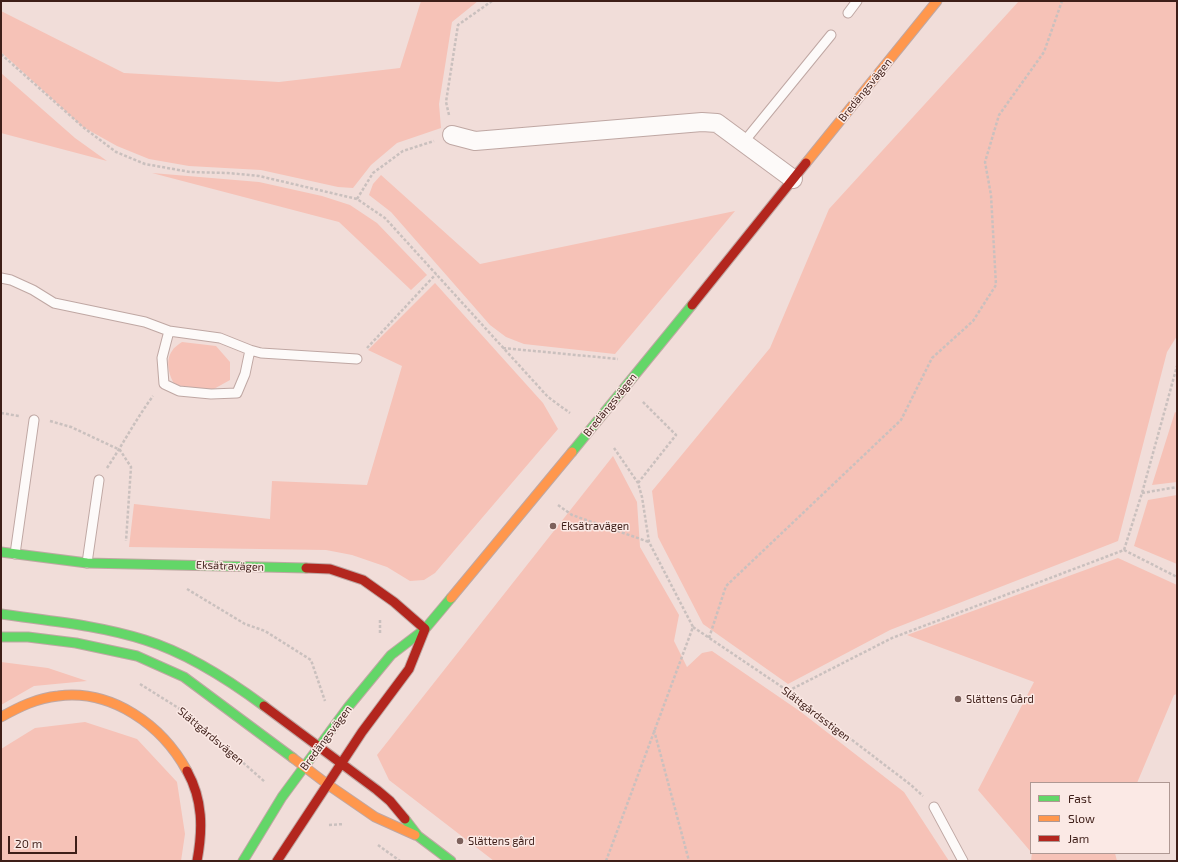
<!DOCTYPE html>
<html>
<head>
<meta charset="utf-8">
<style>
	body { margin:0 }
	#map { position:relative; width:1178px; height:862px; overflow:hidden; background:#f1ddd9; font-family:"Exo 2",sans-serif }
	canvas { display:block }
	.frame { position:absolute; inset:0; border:2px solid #3e1e18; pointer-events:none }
	.legend { position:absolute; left:1030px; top:782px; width:140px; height:72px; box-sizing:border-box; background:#fbe9e5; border:1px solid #af9893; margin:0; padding:5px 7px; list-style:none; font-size:12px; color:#3e1e18 }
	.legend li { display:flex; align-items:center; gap:8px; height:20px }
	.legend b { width:20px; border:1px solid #af9893 }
	.scale { position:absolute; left:8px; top:836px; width:69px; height:18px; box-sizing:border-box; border:2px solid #3e1e18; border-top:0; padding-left:5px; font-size:12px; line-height:14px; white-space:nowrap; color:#3e1e18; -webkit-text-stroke:3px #fbe9e5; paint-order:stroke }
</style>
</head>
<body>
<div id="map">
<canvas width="1178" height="862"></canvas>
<div class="frame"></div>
<ul class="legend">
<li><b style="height:5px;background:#63d668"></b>Fast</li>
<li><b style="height:5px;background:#ff974d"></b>Slow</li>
<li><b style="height:5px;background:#b3261e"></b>Jam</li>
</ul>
<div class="scale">20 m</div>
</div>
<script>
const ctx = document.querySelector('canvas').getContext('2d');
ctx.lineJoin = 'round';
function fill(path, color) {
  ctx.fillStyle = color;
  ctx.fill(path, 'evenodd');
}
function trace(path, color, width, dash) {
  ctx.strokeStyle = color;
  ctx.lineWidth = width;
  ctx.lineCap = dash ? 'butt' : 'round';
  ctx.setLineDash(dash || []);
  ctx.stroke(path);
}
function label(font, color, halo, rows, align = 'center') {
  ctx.font = font + ' "Exo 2",sans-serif';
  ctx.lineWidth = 3;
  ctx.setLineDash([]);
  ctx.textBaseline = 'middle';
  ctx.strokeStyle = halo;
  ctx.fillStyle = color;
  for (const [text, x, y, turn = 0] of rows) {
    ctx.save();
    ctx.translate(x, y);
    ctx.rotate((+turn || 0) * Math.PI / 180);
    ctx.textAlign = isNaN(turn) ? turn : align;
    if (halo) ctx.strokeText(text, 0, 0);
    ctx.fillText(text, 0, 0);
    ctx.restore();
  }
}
fill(new Path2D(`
	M421,1H478L452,22L439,104L441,128L397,143L371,165L353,188L338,187L261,170L189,166L149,159L117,146L83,127L1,52V11L124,73L279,82L400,68Z
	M1019,1H1177V336L1167,352L1118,541L890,630L788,684L703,624L658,537L652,491L770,348L829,209Z
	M1,73L75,138L107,161L1,133Z
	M152,173L259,182L322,196L350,205L377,223L427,275L411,290L339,222Z
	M381,175L480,264L735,211L615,354L524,344L506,337L490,325L391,212L369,195L373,184Z
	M435,283L543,403L558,429L435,573L424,580L410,581L387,567L352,555L326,550L129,547L134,504L270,519L272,481L367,485L402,366L368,350Z
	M182,342L216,346L230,362V380L212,390L175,385C169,376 165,360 172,351C174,347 178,345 182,342Z
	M1175,412L1177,413V482L1152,485Z
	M613,456L637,502L640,547L679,615L674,641L687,667L702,653L712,651L801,712L904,792L949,861H494L389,780L377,755Z
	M1177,495V564L1134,546L1148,500Z
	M1118,558L1177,585V694L1174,695L1137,783H1031V852L978,790L1034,682L907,635Z
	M1,662L48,668L87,681L34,686L1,705Z
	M85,722L137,739L177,782L185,834L181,861H1V749L35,728Z
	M1032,853H1115L1117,861H1031Z`), '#f6c2b7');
const lane = new Path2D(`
	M848,13L857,1
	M743,143L831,35
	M1,278L11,280L33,290L54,303L145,322L169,331L220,338L250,350L245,374L237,393L211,394L179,391L164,384L162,358L169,331
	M250,350L261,353L357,359
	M15,554L34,420
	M87,563L99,480
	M934,807L963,861`);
const street = new Path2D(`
	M452,135L475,141L702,122L717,123L793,179`);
const fast = new Path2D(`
	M572,452L692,305
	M1,552L87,563L306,568
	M1,614C49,621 98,625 145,640C187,653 229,680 264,706
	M1,637H28L76,643L137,656L184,677L293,758
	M405,819L418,836L451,861
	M243,861L282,797L349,706L391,655L425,629L451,598`);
const slow = new Path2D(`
	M806,163L937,1
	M451,598L572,452
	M1,717C19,707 37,698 58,696C112,689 162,725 187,771
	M293,758L327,784L375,817L415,835`);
const jam = new Path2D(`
	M692,305L806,163
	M306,568L330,569L363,580L394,602L425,629
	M264,706L377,790L390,801L405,819
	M187,771C203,800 203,829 197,861
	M277,861L362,732L409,669L425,629`);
trace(lane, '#bfa7a3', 11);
trace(street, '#bfa7a3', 20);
trace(fast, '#bfa7a3', 11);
trace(slow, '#bfa7a3', 11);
trace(jam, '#bfa7a3', 11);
trace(new Path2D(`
	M1,54L83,127L116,152L145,164L190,172L228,173L259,176L357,199L385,218L548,397L570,413
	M449,115L446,102L458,25L492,1
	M357,199L373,173L403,151L434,141
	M367,348L436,274
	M503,348L618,359
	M1,413L19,416
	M50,421L71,427L120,450L131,467L126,541
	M107,468C123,444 136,419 153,396
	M638,483L676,435L642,401
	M1142,493L1177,487
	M558,505L572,515L649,542
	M1124,550L1177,577
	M187,589L245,624L265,631L311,660L325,701
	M380,620V633
	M693,627L788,691L911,785L923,796
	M709,638L726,586L901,420L932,358L973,321L996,285L991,195L985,162L999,115L1044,52L1062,1
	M140,684L188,714L265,782
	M788,691L892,638L1124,550L1142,493L1177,366
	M654,730L689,861
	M329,825L344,824
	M378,845L400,861
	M606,861L693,627L649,542L642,497L638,483L614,448`), '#cac0be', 2.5, [3, 2]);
trace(lane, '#fdfaf9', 9);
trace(street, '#fdfaf9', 18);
trace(fast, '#63d668', 9);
trace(slow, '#ff974d', 9);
trace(jam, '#b3261e', 9);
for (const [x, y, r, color] of [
	[553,526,4,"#7d615c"],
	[958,699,4,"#7d615c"],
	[460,841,4,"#7d615c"]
]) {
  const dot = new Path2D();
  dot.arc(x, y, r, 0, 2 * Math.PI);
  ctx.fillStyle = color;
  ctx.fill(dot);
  trace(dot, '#fbe9e5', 1.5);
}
label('11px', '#3e1e18', '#fbe9e5', [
	["Bredängsvägen",865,90,-51],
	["Bredängsvägen",610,405,-51],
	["Eksätravägen",230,566,2],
	["Slättgårdsstigen",816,714,37],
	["Slättgårdsvägen",211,736,40],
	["Bredängsvägen",326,738,-53]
]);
label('11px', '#3e1e18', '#fbe9e5', [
	["Eksätravägen",561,526],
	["Slättens Gård",966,699],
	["Slättens gård",468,841]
], 'left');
</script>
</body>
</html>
